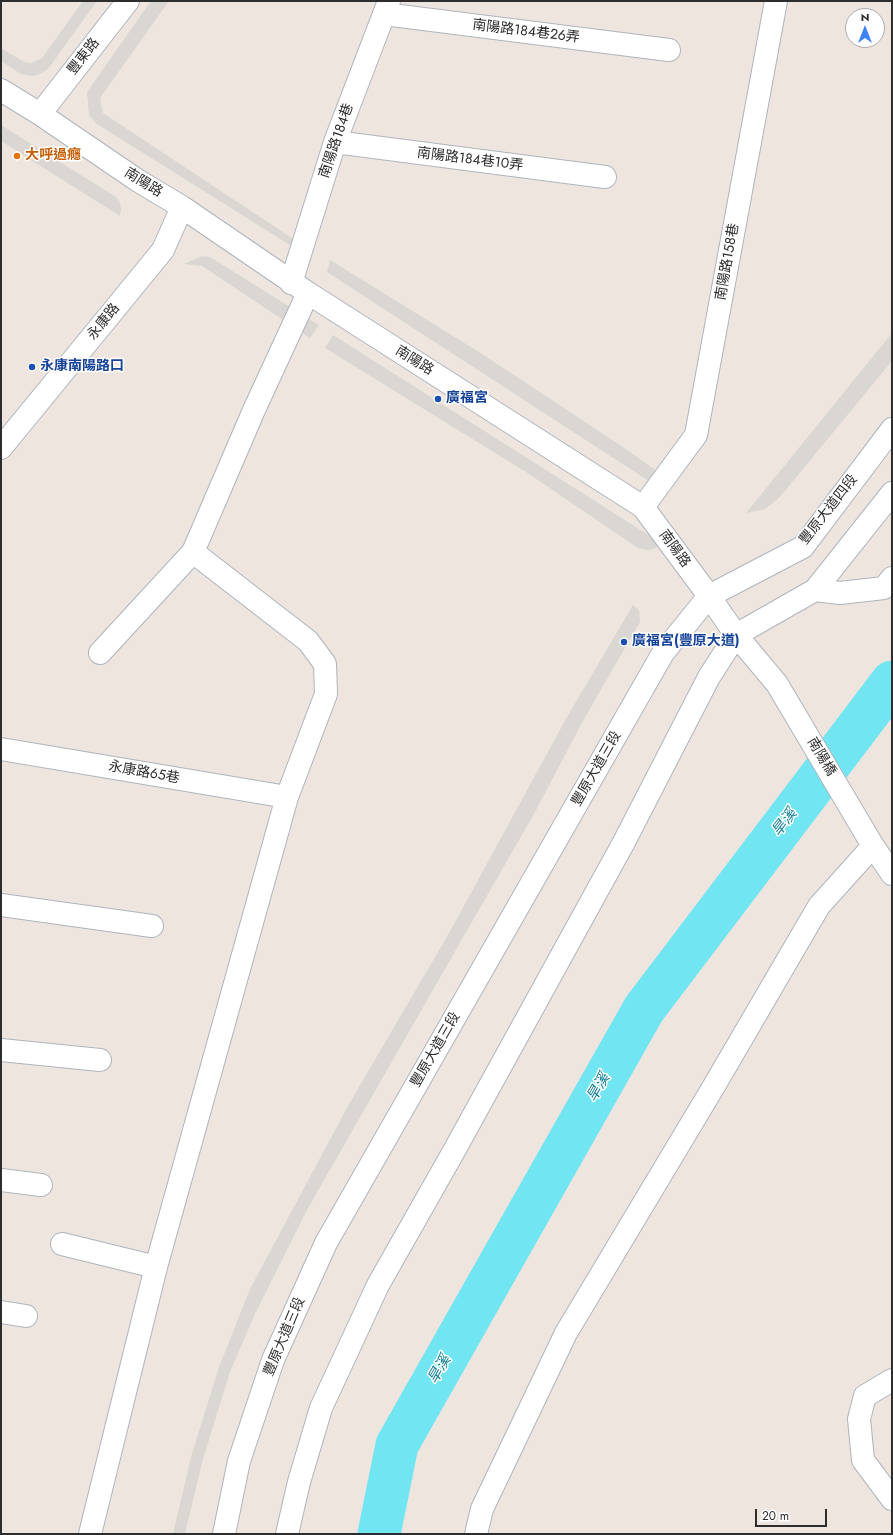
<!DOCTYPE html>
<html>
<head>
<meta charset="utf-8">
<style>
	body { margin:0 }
	#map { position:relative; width:893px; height:1535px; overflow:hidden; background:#eee5df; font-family:Jost,sans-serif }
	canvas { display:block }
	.frame { position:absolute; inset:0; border:2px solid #2d2d2d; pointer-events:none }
	.north { position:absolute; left:845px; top:8px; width:40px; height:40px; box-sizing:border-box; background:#fff; border:1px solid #ababab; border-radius:50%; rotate:0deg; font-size:11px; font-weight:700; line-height:16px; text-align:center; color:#2d2d2d }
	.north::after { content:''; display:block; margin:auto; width:14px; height:18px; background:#3d82fe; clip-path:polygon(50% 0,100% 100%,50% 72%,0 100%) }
	.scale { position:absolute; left:755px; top:1509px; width:72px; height:18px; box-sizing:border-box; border:2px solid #2d2d2d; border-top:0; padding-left:5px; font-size:12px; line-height:14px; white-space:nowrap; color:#2d2d2d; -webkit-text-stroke:3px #fff; paint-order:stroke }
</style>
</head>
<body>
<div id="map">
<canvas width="893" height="1535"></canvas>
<div class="frame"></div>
<div class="north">N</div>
<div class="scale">20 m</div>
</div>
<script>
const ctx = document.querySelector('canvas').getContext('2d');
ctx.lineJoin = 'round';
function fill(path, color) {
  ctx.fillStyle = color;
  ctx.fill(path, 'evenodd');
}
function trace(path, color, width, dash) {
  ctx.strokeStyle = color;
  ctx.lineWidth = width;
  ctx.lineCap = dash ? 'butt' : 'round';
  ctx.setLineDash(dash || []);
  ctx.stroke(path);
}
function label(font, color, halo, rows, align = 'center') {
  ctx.font = font + ' Jost,"Noto Sans TC",sans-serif';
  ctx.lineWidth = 3;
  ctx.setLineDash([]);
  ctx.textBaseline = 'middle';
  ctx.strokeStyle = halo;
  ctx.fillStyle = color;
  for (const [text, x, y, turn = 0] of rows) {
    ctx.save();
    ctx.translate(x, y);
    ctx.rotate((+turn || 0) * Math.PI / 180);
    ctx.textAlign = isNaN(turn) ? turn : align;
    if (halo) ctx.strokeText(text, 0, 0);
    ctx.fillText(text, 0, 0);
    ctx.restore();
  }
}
fill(new Path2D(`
	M83,1H97L48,69L40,74L32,76L21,74L1,61V48L24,62L31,63L42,58Z
	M151,1H169L100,98L103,113L313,252L308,255L301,252L97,124L89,115L87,92Z
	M1,125L116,197L120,202L121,209L120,216L1,141Z
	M202,256L210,257L319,325L310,338L202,266L184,264Z
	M330,260L479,352L623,447L675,484L658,487L327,272Z
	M892,333V361L779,498L765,509L746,513Z
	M333,335L647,534L660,545L654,549L647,550L638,548L526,472L325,348Z
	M633,605L639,610L640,622L584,719L535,812L308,1208L254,1316L230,1372L216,1417L203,1459L185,1534H173L191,1457L219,1367L250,1289L349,1104L448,935L567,717Z`), '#dad6d2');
trace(new Path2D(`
	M379,1534L397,1445L644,1009L892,682`), '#71e5f2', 43);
const minor = new Path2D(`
	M384,14L669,50
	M1,90L40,114L137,180L182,207L308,293L643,507L709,596L736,635L777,684L873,846L892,874
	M40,114L128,1
	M335,142L605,177
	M291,283L335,142L389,1
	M1,448L163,250L182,207
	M643,507L696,435L776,1
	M815,590L840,593L884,588L892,578
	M100,653L193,552L254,410L308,293
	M1,749L287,797
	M1,905L152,926
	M1,1050L100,1060
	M1,1180L41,1185
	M62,1244L156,1267
	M1,1312L26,1316
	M892,1380L865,1396L859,1419L863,1460L892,1499
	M90,1534L156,1267L287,797L326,694L325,664L308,641L193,552
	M224,1534L239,1461L273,1360L326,1243L663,653L709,596L803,547L892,429
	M287,1534L299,1482L321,1408L378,1285L454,1151L624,842L709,677L736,635L815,590L892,493
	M476,1534L482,1509L566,1333L714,1086L819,906L873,846`);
trace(minor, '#afb4bd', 24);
trace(minor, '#fff', 22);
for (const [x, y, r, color] of [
	[17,156,4,"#e8710a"],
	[32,367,4,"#1a4fb4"],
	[438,399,4,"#1a4fb4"],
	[624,642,4,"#1a4fb4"]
]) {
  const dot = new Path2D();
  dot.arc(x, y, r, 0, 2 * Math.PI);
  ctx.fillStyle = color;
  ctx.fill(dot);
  trace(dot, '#fff', 1.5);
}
label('14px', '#2d2d2d', '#fff', [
	["南陽路184巷26弄",526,32,7],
	["豐東路",84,57,-52],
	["南陽路184巷",337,141,-71],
	["南陽路184巷10弄",470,160,7],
	["南陽路",143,183,32],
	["南陽路158巷",728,262,-80],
	["永康路",104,322,-51],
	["南陽路",414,361,32],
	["豐原大道四段",829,510,-52],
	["南陽路",674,549,54],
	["南陽橋",821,757,59],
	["豐原大道三段",597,769,-60],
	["永康路65巷",144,773,10],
	["豐原大道三段",436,1050,-60],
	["豐原大道三段",285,1337,-67]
]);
label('bold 14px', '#c56008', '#fff', [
	["大呼過癮",25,156]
], 'left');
label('bold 14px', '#164399', '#fff', [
	["永康南陽路口",40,367],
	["廣福宮",446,399],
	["廣福宮(豐原大道)",632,642]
], 'left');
label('italic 15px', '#0c7d94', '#fff', [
	["旱溪",785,823,-53],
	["旱溪",599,1088,-60],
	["旱溪",440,1370,-60]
]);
</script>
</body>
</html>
